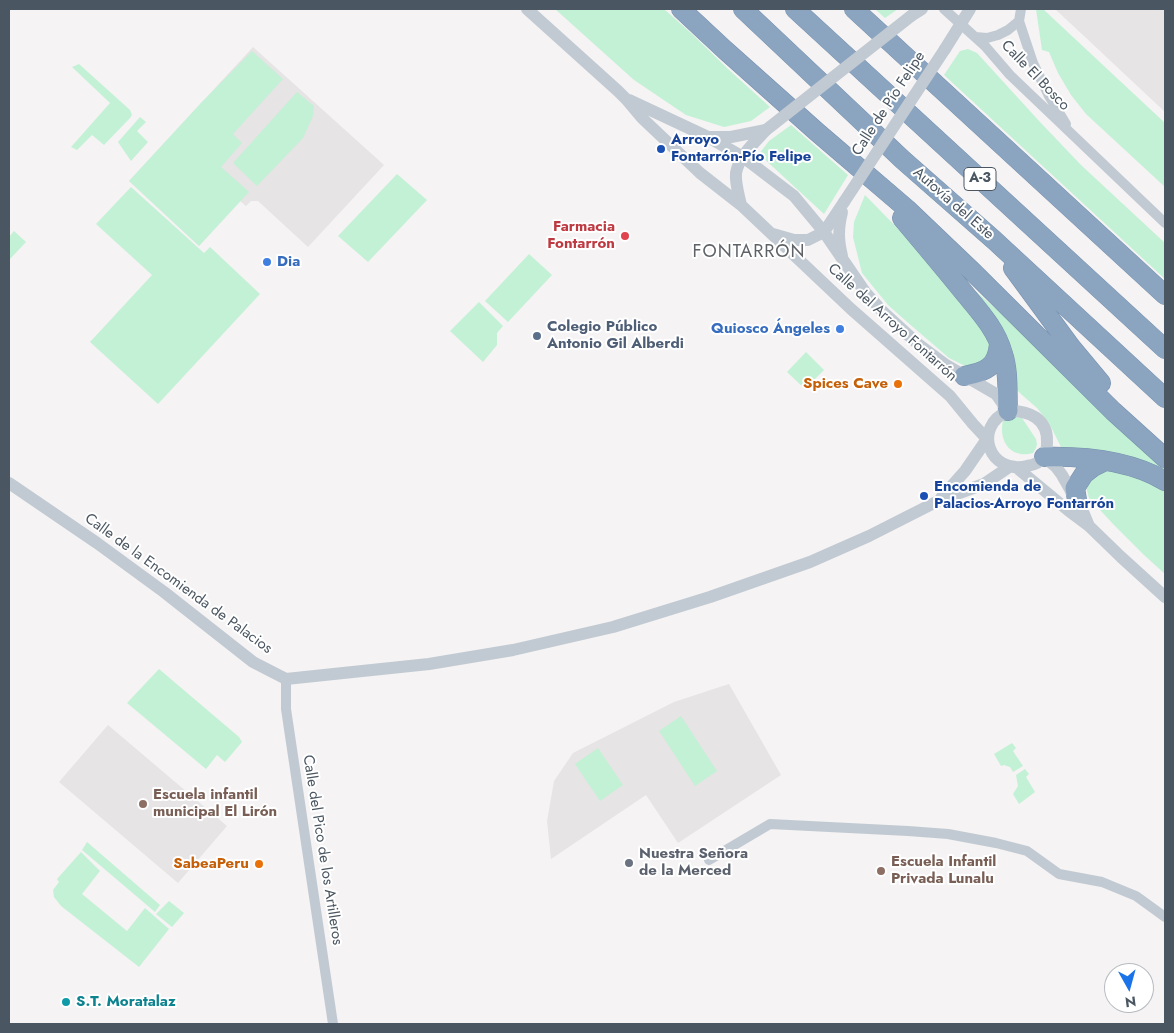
<!DOCTYPE html>
<html>
<head>
<meta charset="utf-8">
<style>
	body { margin:0 }
	#map { position:relative; width:1174px; height:1033px; overflow:hidden; background:#f5f3f3; font-family:Jost,sans-serif }
	canvas { display:block }
	.frame { position:absolute; inset:0; border:10px solid #4a5661; pointer-events:none }
	.north { position:absolute; left:1104px; top:963px; width:50px; height:50px; box-sizing:border-box; background:#fff; border:1px solid #b7bbc0; border-radius:50%; rotate:173deg; font-size:14px; font-weight:700; line-height:20px; text-align:center; color:#4a5661 }
	.north::after { content:''; display:block; margin:auto; width:18px; height:22px; background:#1a73e8; clip-path:polygon(50% 0,100% 100%,50% 72%,0 100%) }
</style>
</head>
<body>
<div id="map">
<canvas width="1174" height="1033"></canvas>
<div class="frame"></div>
<div class="north">N</div>
</div>
<script>
const ctx = document.querySelector('canvas').getContext('2d');
ctx.lineJoin = 'round';
function fill(path, color) {
  ctx.fillStyle = color;
  ctx.fill(path, 'evenodd');
}
function trace(path, color, width, dash) {
  ctx.strokeStyle = color;
  ctx.lineWidth = width;
  ctx.lineCap = dash ? 'butt' : 'round';
  ctx.setLineDash(dash || []);
  ctx.stroke(path);
}
function label(font, color, halo, rows, align = 'center') {
  ctx.font = font + ' Jost,sans-serif';
  ctx.lineWidth = 4;
  ctx.setLineDash([]);
  ctx.textBaseline = 'middle';
  ctx.strokeStyle = halo;
  ctx.fillStyle = color;
  for (const [text, x, y, turn = 0] of rows) {
    ctx.save();
    ctx.translate(x, y);
    ctx.rotate((+turn || 0) * Math.PI / 180);
    ctx.textAlign = isNaN(turn) ? turn : align;
    if (halo) ctx.strokeText(text, 0, 0);
    ctx.fillText(text, 0, 0);
    ctx.restore();
  }
}
fill(new Path2D(`
	M1055,9H1165V112L1084,36Z
	M253,47L384,165L308,247L258,201H251L246,206L240,201L199,246L129,181Z
	M729,684L781,775L678,843L646,795L551,859L547,821L554,781L573,753L674,702Z
	M108,725L227,826L178,883L59,782Z`), '#e6e4e5');
fill(new Path2D(`
	M555,9H664L692,34L728,69L770,107L751,121L724,127L686,115L634,80Z
	M875,9H898L885,18Z
	M1036,9H1043L1165,123V187L1086,114L1071,95L1058,73L1049,52L1042,50Z
	M968,49L977,53L1040,122L1081,165L1165,243V279L944,75L960,51Z
	M252,51L283,79L233,134L242,143L221,167L249,192L199,246L129,181L200,104Z
	M79,64L130,110L132,115L130,118L104,145L92,135L77,150L71,147L110,103L72,67Z
	M297,92L314,106L313,116L303,138L257,186L233,163Z
	M140,117L146,122L137,131L148,142L131,161L118,142Z
	M791,125L848,175L824,214L759,154L769,141Z
	M397,174L427,200L368,262L338,236Z
	M131,187L204,253L210,247L260,294L158,404L90,342L152,275L96,224Z
	M865,195L910,241L993,342L989,360L967,367L949,358L906,321L888,305L862,273L853,237L854,222Z
	M14,231L26,242L10,259L9,257V237Z
	M529,254L552,275L508,322L485,301Z
	M964,281L1004,316L1165,465V474L1061,447L1049,423L1037,408L1022,395L1017,390L1015,362L1010,348Z
	M479,302L503,326L497,333V345L483,362L450,331Z
	M806,352L824,370L805,389L787,372Z
	M1012,416L1022,418L1036,439L1037,444L1036,448L1033,453C1016,458 1003,448 1002,431C1002,427 1002,422 1004,419C1006,418 1010,416 1012,416Z
	M1115,470L1131,475L1165,490V574L1144,555L1113,524L1089,498L1086,487L1088,479L1105,471Z
	M159,669L239,737L242,742L225,762L217,755L206,769L127,703Z
	M681,716L717,771L695,786L659,731Z
	M1012,743L1016,748L1013,751L1023,766L1013,772L1010,767L1004,765L1001,766L994,754Z
	M598,748L623,785L600,801L575,764Z
	M1025,769L1029,774L1026,777L1035,792L1019,804L1013,794L1018,786L1016,775Z
	M87,842L160,905L155,912L82,850Z
	M81,852L100,871L82,894L127,931L145,908L169,929L139,967L61,906L54,897L53,890L59,882L57,879Z
	M169,901L184,913L172,927L156,914Z`), '#c3f1d5');
const motorway = new Path2D(`
	M681,9L725,50L817,132L907,209L972,271L1113,411L1165,458
	M743,9L903,160L994,240L1165,398
	M795,9L1165,349
	M854,9L1165,295
	M902,218C924,244 945,269 966,295C981,313 997,331 1003,354C1009,372 1007,393 1008,411
	M1013,268L1071,347L1101,383
	M964,376C986,372 997,367 999,344
	M1044,457C1085,456 1129,460 1165,481
	M1077,500L1075,488L1084,474L1093,467L1105,461`);
trace(motorway, '#7690ad', 20);
trace(new Path2D(`
	M944,9L985,46L1010,75L1165,223
	M1019,21L1033,63L1049,96L1066,124
	M975,37L987,38L998,35L1008,30L1019,21L1021,9
	M286,679V709L333,1024
	M709,860L770,824L908,831L948,834L996,843L1027,851L1059,874L1102,882L1136,896L1165,917`), '#c1cad2', 10);
trace(new Path2D(`
	M527,9L618,91L626,99L642,118L700,173L741,205L851,309L950,396L973,424L987,439
	M911,16L922,9
	M945,49L970,9
	M629,100L708,137L743,157L794,196L824,232L865,292L883,312L918,344L946,365L996,394L1008,411
	M710,137H731L766,130
	M741,205C739,196 735,183 736,173C739,156 755,142 766,130
	M842,212C838,228 838,240 842,256
	M773,234L794,240H808L824,232L844,202
	M1008,411C1029,410 1048,419 1047,442C1047,447 1047,453 1044,457C1040,463 1033,465 1027,466C989,475 972,427 1008,411Z
	M1044,457L1056,467L1062,475L1084,514L1089,526
	M1017,468L1069,511L1089,526L1121,557L1165,597
	M9,483L97,543L164,592L253,662L286,679L429,664L513,650L613,627L710,597L810,562L869,536L940,500L984,484L1009,467
	M941,498L965,471L987,439`), '#c1cad2', 12);
trace(motorway, '#8ba5c1', 19);
trace(new Path2D(`
	M766,130L911,16
	M844,202L945,49`), '#c1cad2', 12);
for (const [x, y, r, color] of [
	[661,149,5,"#1a4fb4"],
	[625,236,5,"#e0444e"],
	[267,262,5,"#3f7fe0"],
	[840,329,5,"#3f7fe0"],
	[537,336,5,"#5c6f8a"],
	[898,384,5,"#e8710a"],
	[924,496,5,"#1a4fb4"],
	[143,804,5,"#8d6e63"],
	[629,863,5,"#6b7280"],
	[259,864,5,"#e8710a"],
	[881,871,5,"#8d6e63"],
	[66,1002,5,"#0f9aa8"]
]) {
  const dot = new Path2D();
  dot.arc(x, y, r, 0, 2 * Math.PI);
  ctx.fillStyle = color;
  ctx.fill(dot);
  trace(dot, '#fff', 2);
}
for (const [x, y, w] of [
	[980,179,32]
]) {
  const box = new Path2D();
  box.roundRect(x - w / 2, y - 11.5, w, 23, 4);
  ctx.fillStyle = '#fff';
  ctx.fill(box);
  trace(box, '#4a5661', 1);
}
label('bold 14px', '#4a5661', null, [
	["A-3",980,179]
]);
label('15px', '#4a5661', '#fff', [
	["Calle El Bosco",1035,76,46],
	["Calle de Pío Felipe",889,104,-57],
	["Autovía del Este",953,204,41],
	["Calle del Arroyo Fontarrón",892,323,42],
	["Calle de la Encomienda de Palacios",178,584,36],
	["Calle del Pico de los Artilleros",322,850,81]
]);
label('bold 15px', '#164399', '#fff', [
	["Arroyo",671,140],
	["Fontarrón-Pío Felipe",671,157],
	["Encomienda de",934,487],
	["Palacios-Arroyo Fontarrón",934,504]
], 'left');
label('bold 15px', '#be3a42', '#fff', [
	["Farmacia",615,227],
	["Fontarrón",615,244]
], 'right');
label('bold 15px', '#366cbe', '#fff', [
	["Dia",277,262],
	["Quiosco Ángeles",830,329,"right"]
], 'left');
label('bold 15px', '#4e5e75', '#fff', [
	["Colegio Público",547,327],
	["Antonio Gil Alberdi",547,344]
], 'left');
label('bold 15px', '#c56008', '#fff', [
	["Spices Cave",888,384],
	["SabeaPeru",249,864]
], 'right');
label('bold 15px', '#785e54', '#fff', [
	["Escuela infantil",153,795],
	["municipal El Lirón",153,812],
	["Escuela Infantil",891,862],
	["Privada Lunalu",891,879]
], 'left');
label('bold 15px', '#5b616d', '#fff', [
	["Nuestra Señora",639,854],
	["de la Merced",639,871]
], 'left');
label('bold 15px', '#0d838f', '#fff', [
	["S.T. Moratalaz",76,1002]
], 'left');
ctx.letterSpacing = '1px';
label('18px', '#5f6368', '#fff', [
	["FONTARRÓN",749,253]
]);
ctx.letterSpacing = '0px';
</script>
</body>
</html>
